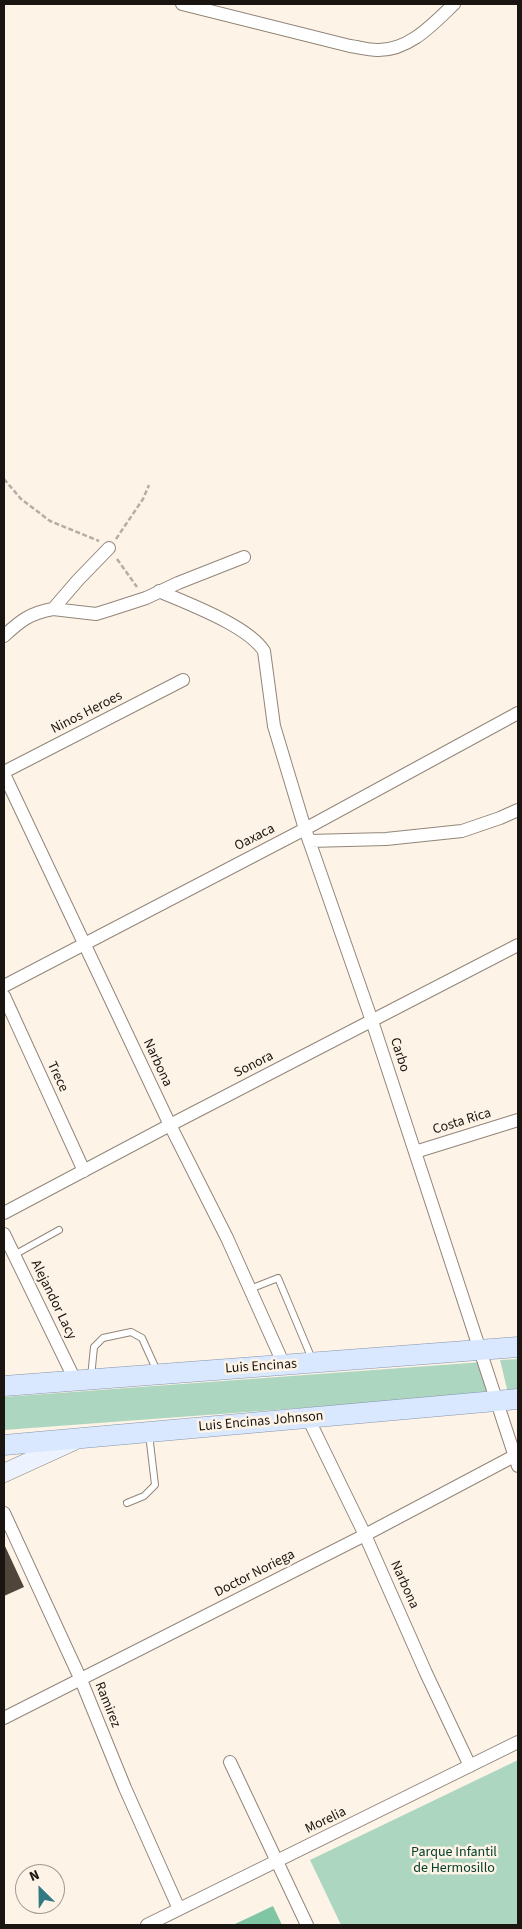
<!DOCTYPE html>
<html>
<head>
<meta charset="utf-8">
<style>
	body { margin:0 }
	#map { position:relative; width:522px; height:1929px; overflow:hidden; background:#fdf3e7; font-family:"Source Sans 3",sans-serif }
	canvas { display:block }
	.frame { position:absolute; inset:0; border:5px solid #1a1510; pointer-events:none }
	.north { position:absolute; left:15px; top:1864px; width:50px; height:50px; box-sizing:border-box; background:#fdf3e7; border:1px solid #a29a91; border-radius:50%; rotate:337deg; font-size:14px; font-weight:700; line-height:20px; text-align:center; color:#1a1510 }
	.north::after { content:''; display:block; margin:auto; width:18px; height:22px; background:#327a83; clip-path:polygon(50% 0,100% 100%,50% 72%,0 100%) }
</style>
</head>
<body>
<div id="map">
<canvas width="522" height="1929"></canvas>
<div class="frame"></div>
<div class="north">N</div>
</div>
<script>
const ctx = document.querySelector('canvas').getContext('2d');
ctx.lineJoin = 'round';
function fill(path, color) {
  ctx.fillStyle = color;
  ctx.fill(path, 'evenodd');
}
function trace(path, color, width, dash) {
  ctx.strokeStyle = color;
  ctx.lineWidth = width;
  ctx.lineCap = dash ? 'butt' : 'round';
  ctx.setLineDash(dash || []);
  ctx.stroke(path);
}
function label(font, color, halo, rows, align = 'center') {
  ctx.font = font + ' "Source Sans 3",sans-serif';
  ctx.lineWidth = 5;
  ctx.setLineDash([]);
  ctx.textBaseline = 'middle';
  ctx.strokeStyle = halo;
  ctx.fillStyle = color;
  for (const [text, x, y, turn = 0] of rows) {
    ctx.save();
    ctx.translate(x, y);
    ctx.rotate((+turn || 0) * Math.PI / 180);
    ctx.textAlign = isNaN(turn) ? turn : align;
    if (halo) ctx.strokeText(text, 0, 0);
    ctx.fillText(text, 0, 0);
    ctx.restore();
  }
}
fill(new Path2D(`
	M518,1359V1393H508L500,1360Z
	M483,1362L490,1394L4,1430V1397Z
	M518,1760V1925H341L310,1860Z`), '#add6c1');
fill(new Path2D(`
	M273,1906L282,1925H233Z`), '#80c5a4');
fill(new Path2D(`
	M4,1544L24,1587L4,1596Z`), '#50453a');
const lane = new Path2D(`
	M14,1255L59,1230
	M250,1289L278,1278L312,1359
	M91,1377L94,1347L103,1338L131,1332L142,1338L157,1371
	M127,1503L144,1496L155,1485L149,1434`);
const street = new Path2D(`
	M182,4L350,46C358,47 368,50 377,50C409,51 433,24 454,4
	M159,591C188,604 247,625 264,651L274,726L305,829L372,1021L518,1466
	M53,609L96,614L109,610L146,598L178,583L244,557
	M4,636C20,621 30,613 53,609L78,580L109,548
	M4,772L183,680
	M4,774L170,1125L227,1238L284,1365
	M309,841L386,839L462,831L500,818L518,810
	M4,986L305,829L518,713
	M4,996L84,1171
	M415,1152L518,1120
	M4,1213L170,1125L518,945
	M4,1234L75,1380
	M308,1418L365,1535L426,1673L470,1766
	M4,1513L81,1680L125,1788L179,1909
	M4,1718L365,1535L518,1454
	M230,1762L307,1925
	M147,1925L518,1742`);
const secondary = new Path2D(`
	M4,1473L74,1441`);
const primary = new Path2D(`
	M4,1386L518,1347
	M4,1445L518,1399`);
trace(lane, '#928679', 8);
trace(street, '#928679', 14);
trace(secondary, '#928679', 19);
trace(primary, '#8594ab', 21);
trace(new Path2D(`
	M4,479L21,499L50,521L99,541
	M116,539L143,499L149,485
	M117,559L137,587`), '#b6aea4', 2.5, [5, 2.5]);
trace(lane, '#fff', 6);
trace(street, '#fff', 12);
trace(secondary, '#ecf3ff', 18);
trace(primary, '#d9e8fe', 20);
label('14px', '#1a1510', '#fdf3e7', [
	["Ninos Heroes",87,713,-27],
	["Oaxaca",255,838,-27],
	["Carbo",399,1055,72],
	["Narbona",157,1063,65],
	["Sonora",254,1065,-27],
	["Trece",57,1077,65],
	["Costa Rica",462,1122,-17],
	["Alejandor Lacy",53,1300,64],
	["Luis Encinas",261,1367,-4],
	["Luis Encinas Johnson",261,1422,-5],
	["Doctor Noriega",255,1574,-27],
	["Narbona",404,1585,66],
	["Ramirez",107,1705,68],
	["Morelia",326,1821,-26]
]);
label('14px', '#04402b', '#fdf3e7', [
	["Parque Infantil",454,1853],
	["de Hermosillo",454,1869]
]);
</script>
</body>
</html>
